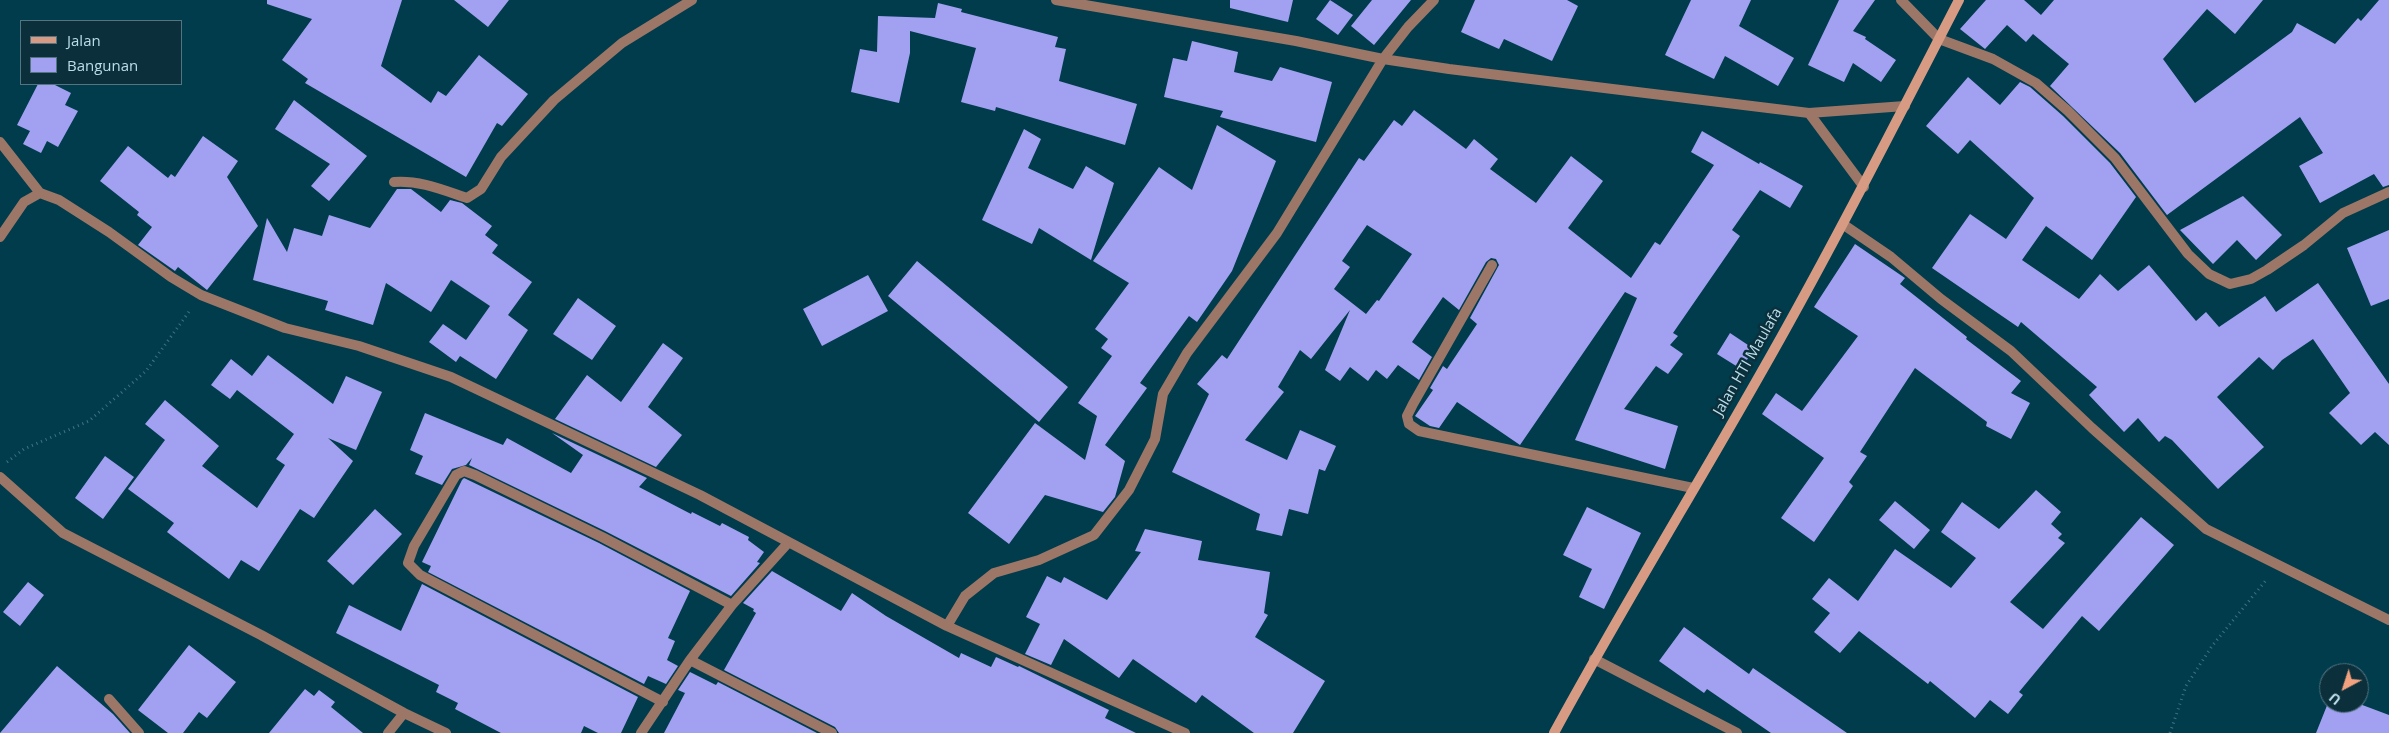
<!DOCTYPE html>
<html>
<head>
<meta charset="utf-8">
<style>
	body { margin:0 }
	#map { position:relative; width:2389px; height:733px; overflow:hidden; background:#013c4d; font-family:"Open Sans",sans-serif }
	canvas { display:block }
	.legend { position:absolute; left:20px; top:20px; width:162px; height:65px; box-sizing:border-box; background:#0b303c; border:1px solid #527581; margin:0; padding:6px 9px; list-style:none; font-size:15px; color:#bcdce9 }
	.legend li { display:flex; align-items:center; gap:10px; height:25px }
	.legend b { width:25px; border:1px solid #527581 }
	.north { position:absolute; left:2319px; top:663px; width:50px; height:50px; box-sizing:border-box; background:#0b303c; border:1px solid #527581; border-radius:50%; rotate:220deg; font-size:14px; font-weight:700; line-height:20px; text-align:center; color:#bcdce9 }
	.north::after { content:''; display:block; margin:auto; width:18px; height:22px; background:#f2a17e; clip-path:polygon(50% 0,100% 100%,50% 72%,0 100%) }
</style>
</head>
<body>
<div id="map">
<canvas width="2389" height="733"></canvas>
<ul class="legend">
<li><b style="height:6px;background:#d69b82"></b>Jalan</li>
<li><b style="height:14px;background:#a2a0f1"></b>Bangunan</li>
</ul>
<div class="north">U</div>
</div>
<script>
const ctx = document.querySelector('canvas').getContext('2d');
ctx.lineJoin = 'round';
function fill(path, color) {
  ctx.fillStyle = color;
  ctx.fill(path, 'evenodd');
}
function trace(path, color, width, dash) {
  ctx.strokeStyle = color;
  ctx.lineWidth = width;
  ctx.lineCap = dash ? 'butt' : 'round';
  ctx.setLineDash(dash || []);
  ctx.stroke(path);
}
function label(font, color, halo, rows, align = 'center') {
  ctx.font = font + ' "Open Sans",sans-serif';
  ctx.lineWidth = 5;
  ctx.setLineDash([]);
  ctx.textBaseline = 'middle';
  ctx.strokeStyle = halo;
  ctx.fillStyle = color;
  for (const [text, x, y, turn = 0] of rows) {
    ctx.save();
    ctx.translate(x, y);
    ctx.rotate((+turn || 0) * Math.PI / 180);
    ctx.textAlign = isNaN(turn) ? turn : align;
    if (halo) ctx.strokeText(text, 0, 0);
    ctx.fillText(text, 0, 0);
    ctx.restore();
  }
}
fill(new Path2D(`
	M267,0H402L381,66L431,103L438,91L446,96L479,55L528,94L502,126L497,123L466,177L305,83L308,79L282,60L312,19L267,4Z
	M454,0H509L488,27Z
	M1230,0H1293L1288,22L1230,8Z
	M1330,0L1353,15L1338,35L1316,19Z
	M1372,0H1411L1374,45L1351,26Z
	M1475,0H1567L1578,6L1552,61L1504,39L1499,49L1461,32Z
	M1691,0H1751L1739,26L1794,58L1778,86L1725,56L1714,79L1665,55Z
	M1839,0H1875L1853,31L1866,37L1865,39L1896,60L1881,82L1853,63L1844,82L1808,65Z
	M1986,0H2024L2041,15L2054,0H2263L2235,34L2207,9L2163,59L2195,103L2292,32L2297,23L2335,44L2358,18L2361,21L2379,0H2389V185L2383,187L2374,174L2320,203L2299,166L2323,153L2300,117L2167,215L2120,153L2050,86L2069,64L2033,34L2026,42L2007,25L1985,49L1960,29Z
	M938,3L962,9L961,12L1058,37L1055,47L1066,49L1059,81L1137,104L1125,145L996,107L995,111L961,102L976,48L910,31V53L899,103L851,92L860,49L877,52L878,16L935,18Z
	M1192,41L1238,52L1234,72L1272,81L1280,67L1332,82L1316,142L1220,117L1223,111L1164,97L1173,58L1187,61Z
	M1968,77L2000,105L2020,82L2030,87L2063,116L2110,163L2136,197L2092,260L2046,226L2022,260L2079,299L2100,274L2118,291L2149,265L2196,321L2206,312L2219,327L2265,296L2276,312L2318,283L2389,384V445L2375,432L2361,445L2329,413L2350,393L2313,339L2282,360L2273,370L2259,357L2217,397L2264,447L2218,489L2172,440L2165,436L2159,442L2138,418L2124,432L2089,395L2097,387L2021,322L2018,327L1932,268L1970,214L2006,239L2034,198L1970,140L1958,154L1926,126Z
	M38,84H53L71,93L65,105L78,111L58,147L47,141L41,153L23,144L30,131L17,125Z
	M294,100L367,156L329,201L311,186L330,164L275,129Z
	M1414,110L1466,149L1474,139L1498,159L1490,169L1536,203L1571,156L1603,181L1568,228L1631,278L1655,242L1660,245L1714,165L1691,152L1702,131L1759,164L1760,162L1803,186L1790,208L1760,190L1732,230L1740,236L1673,333L1678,336L1670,345L1683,354L1668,374L1656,366L1624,409L1678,426L1665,469L1575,440L1637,298L1625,292L1520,445L1457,402L1439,428L1430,426L1415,416L1433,390L1430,388L1443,366L1447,369L1477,324L1470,318L1499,265L1496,259L1491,258L1486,262L1459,310L1443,297L1412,342L1432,357L1419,380L1398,365L1387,379L1376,370L1368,381L1350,367L1340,381L1325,370L1350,310L1311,359L1300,350L1278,387L1284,392L1245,440L1287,460L1300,430L1336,446L1325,471L1319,469L1308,514L1289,509L1282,536L1256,530L1260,514L1172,472L1209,394L1197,384L1222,355L1227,359L1359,158L1364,161L1394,120L1402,126ZM1367,225L1412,254L1379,301L1377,300L1366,314L1334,289L1350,267L1342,261Z
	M1217,125L1276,161L1232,271L1197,322L1189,316L1140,383L1147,388L1105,445L1125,461L1115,497L1103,512L1045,495L1009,544L968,513L1035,423L1085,460L1097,416L1078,403L1112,356L1101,348L1108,339L1095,329L1129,283L1093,261L1159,167L1192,190Z
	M1024,129L1041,139L1028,168L1073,189L1086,166L1114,183L1091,260L1039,228L1032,244L982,220Z
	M203,136L238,161L227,177L258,226L207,290L178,267L175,271L138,245L152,227L137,215L139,212L100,181L128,146L168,178L171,174L175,177Z
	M397,189H411L441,212L450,200L462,203L492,226L485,235L498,245L492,253L532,282L508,315L528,330L496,379L460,356L456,362L429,342L443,324L466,340L490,306L451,280L431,312L386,283L373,325L325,310L328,301L253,280L267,218L287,252L294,228L322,236L329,215L370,228Z
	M2243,196L2282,235L2256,260L2237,240L2213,264L2180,230Z
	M2389,230V299L2371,306L2347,248Z
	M1855,244L1905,278L1900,284L1967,337L1966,339L2021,381L2011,393L2030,403L2011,439L1986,426L1987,422L1915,368L1860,452L1867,456L1849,482L1853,486L1814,542L1781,518L1824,458L1762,414L1776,393L1802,411L1858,336L1814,307Z
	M917,261L1068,387L1039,422L888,296Z
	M868,275L888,311L822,346L803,309Z
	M578,298L616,326L592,360L553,334Z
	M1730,333L1754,349L1741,369L1717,354Z
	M663,343L683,358L648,407L682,435L656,467L555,419L587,375L621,402Z
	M268,355L333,404L346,376L382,392L356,450L328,438L353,461L314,518L300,509L259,571L241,560L229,579L167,532L174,523L128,489L165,440L145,424L165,400L219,446L202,466L257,508L285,465L276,459L294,434L237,390L230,399L211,385L231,359L252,376Z
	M425,413L503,445L507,438L571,473L583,455L552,433L647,478L639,487L691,514L692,512L720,526L722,523L749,537L748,540L764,552L757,562L760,563L731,596L605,531L469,465L472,458L466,465L452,469L442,485L415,474L423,456L410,450Z
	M105,456L134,477L103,519L75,498Z
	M464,478L599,543L690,591L668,638L675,641L667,660L678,666L666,684L648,676L644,684L428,572L431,566L422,562L462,480Z
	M2036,490L2061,512L2051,524L2062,534L2058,538L2065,543L2010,602L2043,629L2141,517L2174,545L2099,631L2082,616L2019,692L2023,695L2008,714L1990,700L1975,718L1930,681L1928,684L1859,631L1840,653L1814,632L1830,613L1812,599L1829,578L1858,601L1895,549L1951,588L1976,558L1941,532L1962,502L1999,529Z
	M1895,501L1930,530L1914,549L1879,520Z
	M1587,507L1641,533L1604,609L1579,597L1592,569L1563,555Z
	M375,509L402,534L353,585L327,561Z
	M1145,529L1202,541L1198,560L1270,572L1264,613L1268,615L1255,637L1325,681L1293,733H1254L1202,695L1196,703L1133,659L1119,678L1064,639L1051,665L1025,654L1040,624L1026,617L1047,576L1061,583L1064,577L1107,600L1141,552L1135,551Z
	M772,571L841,611L852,593L886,616L959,658L961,653L991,667L996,657L1018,667L1019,666L1109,710L1105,718L1136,733H839L835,727L724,670L756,613L753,611L754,609L743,603Z
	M28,582L44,595L20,626L3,612Z
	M422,584L638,697L621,733H598L584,726L581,733H501L455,709L458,703L436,692L439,685L336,633L349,605L401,631Z
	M1684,627L1749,674L1753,668L1847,733H1771L1707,689L1704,693L1659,661Z
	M189,645L236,682L207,718L199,712L183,733H168L138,710Z
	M57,666L113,714L130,733H0Z
	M690,672L716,685L718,682L817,733H664L685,693L678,690Z
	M305,689L314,696L319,690L335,702L331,707L363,733H269Z
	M2328,703H2357L2389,715V733H2316Z`), '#a2a0f1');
trace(new Path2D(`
	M7,462L24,449L89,421L146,371L191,309
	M2170,733L2186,686L2212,646L2267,579`), '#427383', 3, [1, 4]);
trace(new Path2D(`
	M1056,0L1296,41L1383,59L1449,69L1809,113L1905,106
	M1901,0L1939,39L1993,59L2036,83L2068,111L2115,158L2188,254L2209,274L2230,284L2251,279L2267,270L2304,245L2343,213L2389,192
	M1809,113L1864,187
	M0,142L40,193
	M394,182C420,180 443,190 467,198L481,189L501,157L554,100L622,43L692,0
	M1844,225L1891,257L1941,299L2011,351L2092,428L2206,529L2389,620
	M0,237L24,202L40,193L59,200L109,232L171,277L201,295L285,328L359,346L451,377L700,495L947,626L1185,733
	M1492,265L1413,404L1407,416L1409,424L1419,431L1693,488
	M0,477L63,533L261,635L404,713L446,733
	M947,626L965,596L994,573L1039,560L1094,535L1129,490L1155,439L1163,394L1187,353L1277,233L1383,59L1408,27L1434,0
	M1594,659L1737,733
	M690,660L832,733
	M109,699L139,733
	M663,702L420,575L408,563L414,546L456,475L464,471L475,475L602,537L732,605
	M388,733L404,713
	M641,733L690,660L732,605L788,543`), '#9c7767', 10);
trace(new Path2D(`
	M1554,733C1623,606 1699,483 1770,357C1836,240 1897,120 1959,0`), '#d69b82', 10);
label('15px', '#bcdce9', '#0b303c', [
	["Jalan HTI Maulafa",1748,362,-60]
]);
</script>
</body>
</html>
